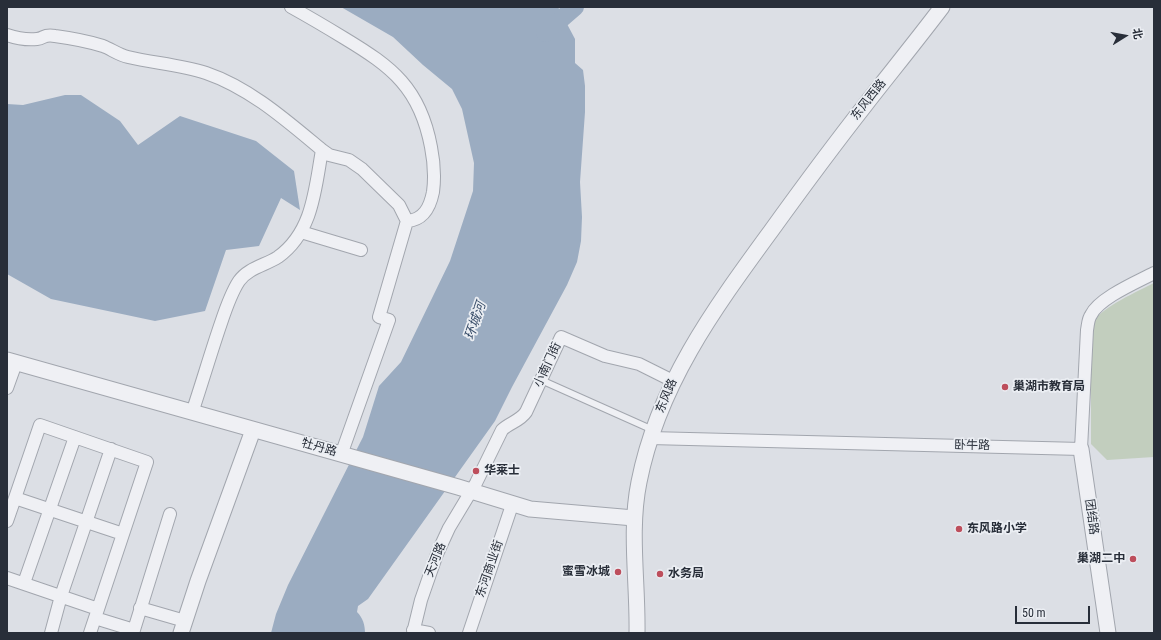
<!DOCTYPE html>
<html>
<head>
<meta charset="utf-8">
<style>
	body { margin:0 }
	#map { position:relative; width:1161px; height:640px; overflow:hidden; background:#dcdfe5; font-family:"Roboto Condensed","Noto Sans SC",sans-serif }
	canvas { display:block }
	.frame { position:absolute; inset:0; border:8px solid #282e39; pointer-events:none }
	.north { position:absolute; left:1105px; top:16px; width:40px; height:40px; -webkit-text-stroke:3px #ebeef3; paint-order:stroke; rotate:79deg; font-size:11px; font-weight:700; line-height:16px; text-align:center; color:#282e39 }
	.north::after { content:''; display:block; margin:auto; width:14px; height:18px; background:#282e39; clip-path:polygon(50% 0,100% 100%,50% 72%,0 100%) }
	.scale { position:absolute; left:1015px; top:606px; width:75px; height:18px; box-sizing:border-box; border:2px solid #282e39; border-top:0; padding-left:5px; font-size:12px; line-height:14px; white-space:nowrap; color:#282e39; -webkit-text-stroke:3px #ebeef3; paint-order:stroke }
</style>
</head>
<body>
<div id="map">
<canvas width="1161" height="640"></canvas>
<div class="frame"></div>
<div class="north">北</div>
<div class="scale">50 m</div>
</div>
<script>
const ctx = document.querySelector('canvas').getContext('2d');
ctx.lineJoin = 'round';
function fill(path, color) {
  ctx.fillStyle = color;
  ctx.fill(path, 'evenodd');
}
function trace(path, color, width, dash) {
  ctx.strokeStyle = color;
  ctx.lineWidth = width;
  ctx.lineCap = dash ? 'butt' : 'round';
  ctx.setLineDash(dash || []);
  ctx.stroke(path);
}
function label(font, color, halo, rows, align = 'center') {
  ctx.font = font + ' "Roboto Condensed","Noto Sans SC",sans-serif';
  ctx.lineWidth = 3.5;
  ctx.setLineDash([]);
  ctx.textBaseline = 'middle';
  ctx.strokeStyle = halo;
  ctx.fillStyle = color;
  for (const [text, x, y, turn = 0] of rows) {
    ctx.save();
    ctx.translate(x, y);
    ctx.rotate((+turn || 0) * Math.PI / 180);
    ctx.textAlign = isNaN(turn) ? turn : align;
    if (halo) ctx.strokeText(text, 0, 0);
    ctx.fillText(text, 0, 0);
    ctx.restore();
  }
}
fill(new Path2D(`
	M1154,283V457L1107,460L1091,444V337C1092,332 1092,326 1094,322C1101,307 1139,291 1154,283Z`), '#c2cebe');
fill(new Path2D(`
	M341,7H558L575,39V63L583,70L585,86V112L580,182L582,217L581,241L577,262L567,285L512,387L495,421L368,599L358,606L357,612C363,618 365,625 365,633H271L276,614L288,585L363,437L379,386L401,362L450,261L473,191L474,163L462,109L452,89L423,65L393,37Z
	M65,95H81L120,121L138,145L180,116L256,141L294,171L300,210L281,198L259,246L226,250L205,311L155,321L51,299L7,274V104L23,105Z`), '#9bacc1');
trace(new Path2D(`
	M545,33L575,7`), '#9bacc1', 18);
const service = new Path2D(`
	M541,380L653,430`);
const minor = new Path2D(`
	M291,7C309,17 326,27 344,38C392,67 420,88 431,147C434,162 435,177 433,192C430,207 424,220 407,221
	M7,35C16,38 28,40 37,39C45,38 43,34 55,36C70,38 87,41 103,46C111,49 119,55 128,57C154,63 181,65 206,73C250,88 287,121 322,150C315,189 313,232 278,257C266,265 248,268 239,281C231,293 226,308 221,323C211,352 202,383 192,413
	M322,150L329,155L349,160L362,169L399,205L407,221L379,317L389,320L341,455
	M301,232L361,250
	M7,388L16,363
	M650,438L1081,449L1087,330C1088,325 1088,319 1091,315C1099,298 1137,282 1154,273
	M15,498L40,425L147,462L123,534
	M7,521L15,498L123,534L90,633
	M7,578L98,609
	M24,583L75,437
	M140,608L185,621
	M95,618L134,630
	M413,630L429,633
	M51,633L61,596L111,449
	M133,633L170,514
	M413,633L421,600L437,554L449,528L476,483L502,430C509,423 520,421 526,412L561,337L605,356L639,364L673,381
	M469,633L512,505`);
const tertiary = new Path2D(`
	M7,360L458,487L530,509L634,518
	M1081,449L1108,633
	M181,633L198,581L253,430
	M637,633C638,583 629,531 639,482C658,385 714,309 771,231C802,188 833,146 866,104C891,72 917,40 942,7`);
trace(service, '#a2a6ae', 8);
trace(minor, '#a2a6ae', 14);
trace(tertiary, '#a2a6ae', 17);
trace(service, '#eff0f4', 6);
trace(minor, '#eff0f4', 12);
trace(tertiary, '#eff0f4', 15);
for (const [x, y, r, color] of [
	[1005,387,4,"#bd4e5c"],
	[476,471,4,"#bd4e5c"],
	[959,529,4,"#bd4e5c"],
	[1133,559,4,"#bd4e5c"],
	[618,572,4,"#bd4e5c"],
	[660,574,4,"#bd4e5c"]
]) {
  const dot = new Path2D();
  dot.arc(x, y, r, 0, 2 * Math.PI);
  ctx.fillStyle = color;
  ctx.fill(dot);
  trace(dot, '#ebeef3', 1.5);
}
label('12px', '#282e39', '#ebeef3', [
	["东风西路",869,100,-52],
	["小南门街",548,365,-65],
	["东风路",667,396,-67],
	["卧牛路",972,446,1],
	["牡丹路",319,448,16],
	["团结路",1091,517,82],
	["天河路",436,560,-68],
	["东河商业街",490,569,-71]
]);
label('bold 12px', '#282e39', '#ebeef3', [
	["巢湖市教育局",1013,387],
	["华莱士",484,471],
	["东风路小学",967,529],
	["巢湖二中",1125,559,"right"],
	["蜜雪冰城",610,572,"right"],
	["水务局",668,574]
], 'left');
label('italic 13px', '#374c68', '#ebeef3', [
	["环城河",476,321,-71]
]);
</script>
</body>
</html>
